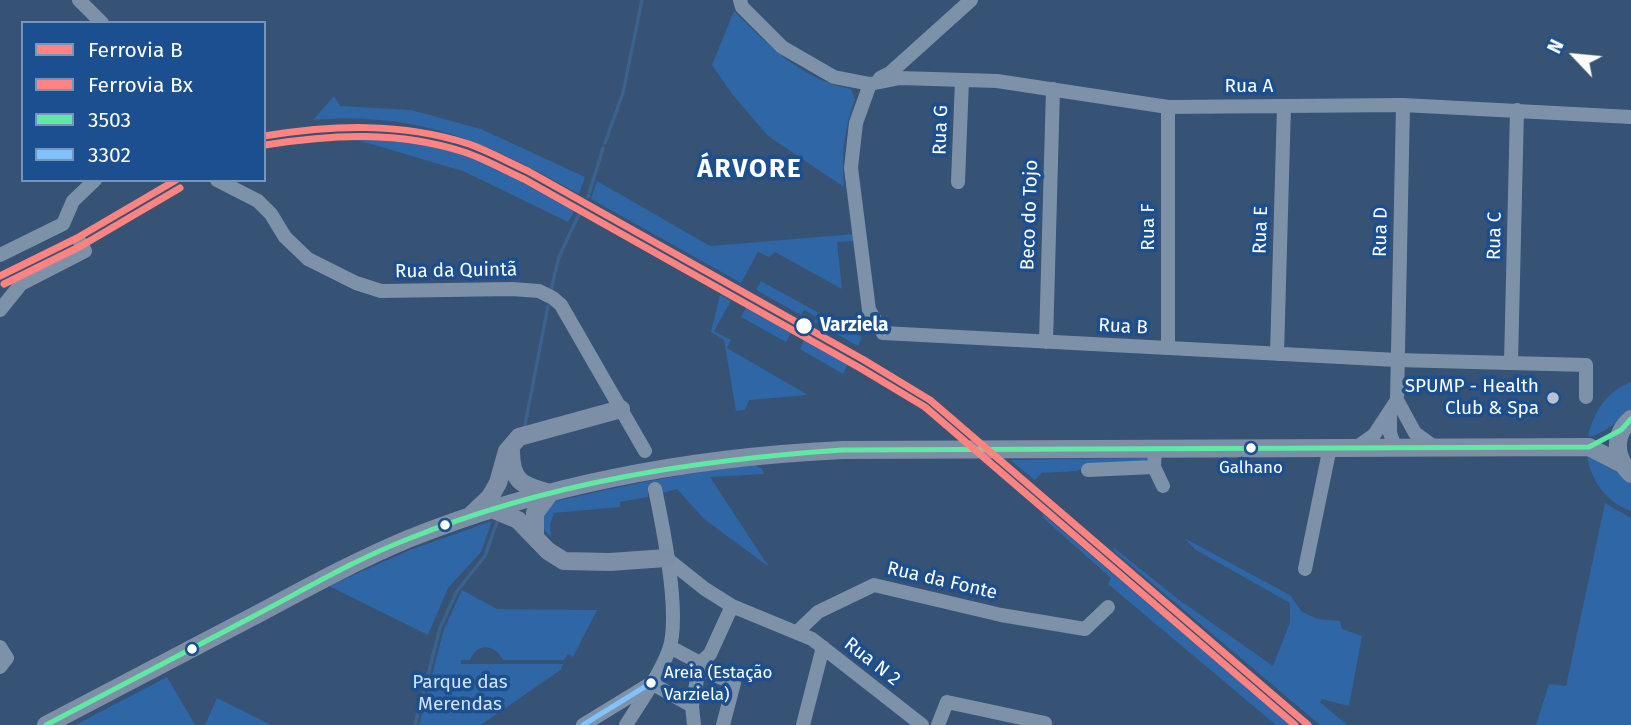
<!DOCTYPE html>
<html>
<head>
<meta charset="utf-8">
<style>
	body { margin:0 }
	#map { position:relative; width:1631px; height:725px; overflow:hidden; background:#365274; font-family:"Fira Sans",sans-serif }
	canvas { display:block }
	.legend { position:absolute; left:21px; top:21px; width:245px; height:161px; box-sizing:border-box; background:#1b4f8f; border:2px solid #7695bc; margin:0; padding:9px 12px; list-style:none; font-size:21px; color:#fff }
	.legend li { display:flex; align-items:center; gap:14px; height:35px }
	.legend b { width:35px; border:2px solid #7695bc }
	.north { position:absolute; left:1540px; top:21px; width:70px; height:70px; -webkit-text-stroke:5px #1b4f8f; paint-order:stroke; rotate:296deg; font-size:19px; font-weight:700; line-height:28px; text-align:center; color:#fff }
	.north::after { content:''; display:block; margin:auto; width:24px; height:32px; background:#fff; clip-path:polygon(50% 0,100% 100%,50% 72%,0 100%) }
</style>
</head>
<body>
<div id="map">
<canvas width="1631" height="725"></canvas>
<ul class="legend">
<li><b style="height:9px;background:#ff8380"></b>Ferrovia B</li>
<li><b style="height:9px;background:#ff8380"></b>Ferrovia Bx</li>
<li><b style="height:9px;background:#60e9a3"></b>3503</li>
<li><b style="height:9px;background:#81c2fd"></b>3302</li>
</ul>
<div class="north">N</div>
</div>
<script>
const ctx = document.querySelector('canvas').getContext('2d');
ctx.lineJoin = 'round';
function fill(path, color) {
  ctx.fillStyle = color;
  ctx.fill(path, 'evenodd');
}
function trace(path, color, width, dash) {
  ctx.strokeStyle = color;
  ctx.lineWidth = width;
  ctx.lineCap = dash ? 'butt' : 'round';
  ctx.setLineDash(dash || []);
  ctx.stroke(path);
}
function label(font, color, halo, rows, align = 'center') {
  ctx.font = font + ' "Fira Sans",sans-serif';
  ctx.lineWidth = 7;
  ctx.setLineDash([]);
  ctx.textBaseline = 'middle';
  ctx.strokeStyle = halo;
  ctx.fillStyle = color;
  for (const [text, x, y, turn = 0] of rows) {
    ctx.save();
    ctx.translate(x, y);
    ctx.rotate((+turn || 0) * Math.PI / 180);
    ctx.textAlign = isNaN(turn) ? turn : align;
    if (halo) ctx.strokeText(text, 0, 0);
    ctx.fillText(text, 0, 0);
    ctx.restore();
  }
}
fill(new Path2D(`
	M734,11C768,45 802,80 851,89L855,100C844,128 841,157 844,187L768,136L732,94L712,65Z
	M334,96L340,106L411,110L481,129L585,177L579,194C488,143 420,111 313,120Z
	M355,135C384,137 413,140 441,147C489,159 533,186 575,210L568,222L463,171L347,137Z
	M597,181L710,246L854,234L856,241L837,242L842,289L775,252L769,257L758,252L741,283L591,199Z
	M761,281L862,337L858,346L814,322L817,317L804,310L801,315L756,290Z
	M720,295L731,301L714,331L731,340L727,348L808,395L749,400L745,410L736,411L724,340L711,332Z
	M746,308L791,333L786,342L741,317Z
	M804,340L848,364L843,374L800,349Z
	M1631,382V409C1617,422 1606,433 1588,437C1593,412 1607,391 1631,382Z
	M1587,456L1621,474L1631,483V511C1607,503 1591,481 1587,456Z
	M1149,458L1144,464L1085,467L1077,471L1042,473L1035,480L1010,460Z
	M755,465L762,469L764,474L710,477L769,567L704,519L677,489L662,493L659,487L648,491V497L620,502V507L554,513L550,525L551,537C536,525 542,510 556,501C623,486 688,472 755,465Z
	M1605,503L1631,518V725H1536L1549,684L1566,686Z
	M1044,515L1290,725H1276L1108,584L1111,578L1042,517Z
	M492,521L481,552L448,588L428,635L329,586L410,550Z
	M1184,538L1290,595L1302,612L1318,619L1340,621L1342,629L1362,636L1349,706L1322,699L1320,702L1347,725H1320L1114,551L1113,547L1178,599L1273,666L1290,622V603L1196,550Z
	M462,590L497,609L597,610L573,657L568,654L564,660H503C495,644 477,642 470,660H461V664H563L561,668L562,669L481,725H419L444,629Z
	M167,677L195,725H75Z
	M217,698L271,725H205Z`), '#2f66a5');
trace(new Path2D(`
	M605,143L623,93L642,0
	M588,197L603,148
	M551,290L559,257L579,214
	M525,425L548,306
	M415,725L440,628L457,591L485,556L497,522`), '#3b618d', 3.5);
trace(new Path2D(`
	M79,0L102,23
	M740,0L742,7L782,47L834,77L870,84L900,78L997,81L1168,107L1403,105L1631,117
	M880,78L890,73L971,0
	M870,84L856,123L851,168L869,310L883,333L1397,360L1586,365V397
	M1403,105L1397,400L1415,433L1434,447
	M217,180L258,201L271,214L285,237L308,259L356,283L381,291L512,289L539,291L553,298L561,305L645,451
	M958,182L962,80
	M0,255L63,224L73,201L95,180
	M0,310L21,284L85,251L80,242
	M1046,342L1053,89
	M1168,348V107
	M1277,354L1284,106
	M1511,363L1517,110
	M1390,411V433L1395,447
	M1357,447L1374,435L1397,400
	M1154,467L1163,486
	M1088,470L1154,467L1155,448
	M666,558L705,589L732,606L812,639L922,725
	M1305,569L1330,447
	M797,632L818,612L874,585L1001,615L1085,629L1108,607
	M0,647L7,658L0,667
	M670,647L700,663L692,706L694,725
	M700,663L710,654L732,606
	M700,669L734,683L723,725
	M651,683L692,706
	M583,725L650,684
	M626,725C641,701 659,676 669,650C681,615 663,527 655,489
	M803,725L823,647
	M938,725L947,702L1045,723`), '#7d92a8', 14);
trace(new Path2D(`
	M1631,419C1613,435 1614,457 1631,474
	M511,451C511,482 523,486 550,493L535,513V535
	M494,510L518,520L548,551L564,561L610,562L666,558
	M471,515L490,497L498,483L507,451L519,437L621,409
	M46,725C115,689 184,653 252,617C303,590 355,561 408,539C545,484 695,457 842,450L1589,447L1622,464`), '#7d8ea7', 18);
trace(new Path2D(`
	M46,725C115,689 184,653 252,617C304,590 354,560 408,539C547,483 694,460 842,450L1589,447L1621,430L1631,419`), '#60e9a3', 5);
trace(new Path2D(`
	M583,725L651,683`), '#81c2fd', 5);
trace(new Path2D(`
	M264,136C333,125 401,122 469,144C489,151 508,162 528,171L864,360L930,400L1308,725
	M0,276L77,238L176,180`), '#ff8380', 7);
trace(new Path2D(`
	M265,145C333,134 399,131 464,152C485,159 504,170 524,179L860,368L925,407L1295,725
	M4,284L81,246L180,188`), '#ff8380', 7);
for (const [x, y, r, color] of [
	[804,326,9,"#fff"],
	[1553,398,7,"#b9c2ce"],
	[1251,448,6,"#fff"],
	[445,525,6,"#fff"],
	[192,649,6,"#fff"],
	[651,683,6,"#fff"]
]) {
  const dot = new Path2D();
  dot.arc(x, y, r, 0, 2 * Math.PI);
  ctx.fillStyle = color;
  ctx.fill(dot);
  trace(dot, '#1b4f8f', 2.5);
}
label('17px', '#fff', '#1b4f8f', [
	["Galhano",1251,468],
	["Areia (Estação",664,673,"left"],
	["Varziela)",664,695,"left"]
]);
label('19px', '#fff', '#1b4f8f', [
	["Rua A",1249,87],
	["Rua G",941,130,-88],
	["Beco do Tojo",1030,215,-88],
	["Rua F",1149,227,-90],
	["Rua E",1261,230,-88],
	["Rua D",1381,232,-89],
	["Rua C",1495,236,-89],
	["Rua da Quintã",456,271,-1],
	["Rua B",1123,327,3],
	["Rua da Fonte",942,581,13],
	["Rua N 2",872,662,38]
]);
label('bold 19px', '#fff', '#1b4f8f', [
	["Varziela",820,326]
], 'left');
label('19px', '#fff', '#1b4f8f', [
	["SPUMP - Health",1539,387],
	["Club & Spa",1539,409]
], 'right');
label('19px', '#cfe3fa', '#1b4f8f', [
	["Parque das",460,683],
	["Merendas",460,705]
]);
ctx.letterSpacing = '2px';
label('bold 26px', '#fff', '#1b4f8f', [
	["ÁRVORE",750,170]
]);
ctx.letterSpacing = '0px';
</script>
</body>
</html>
